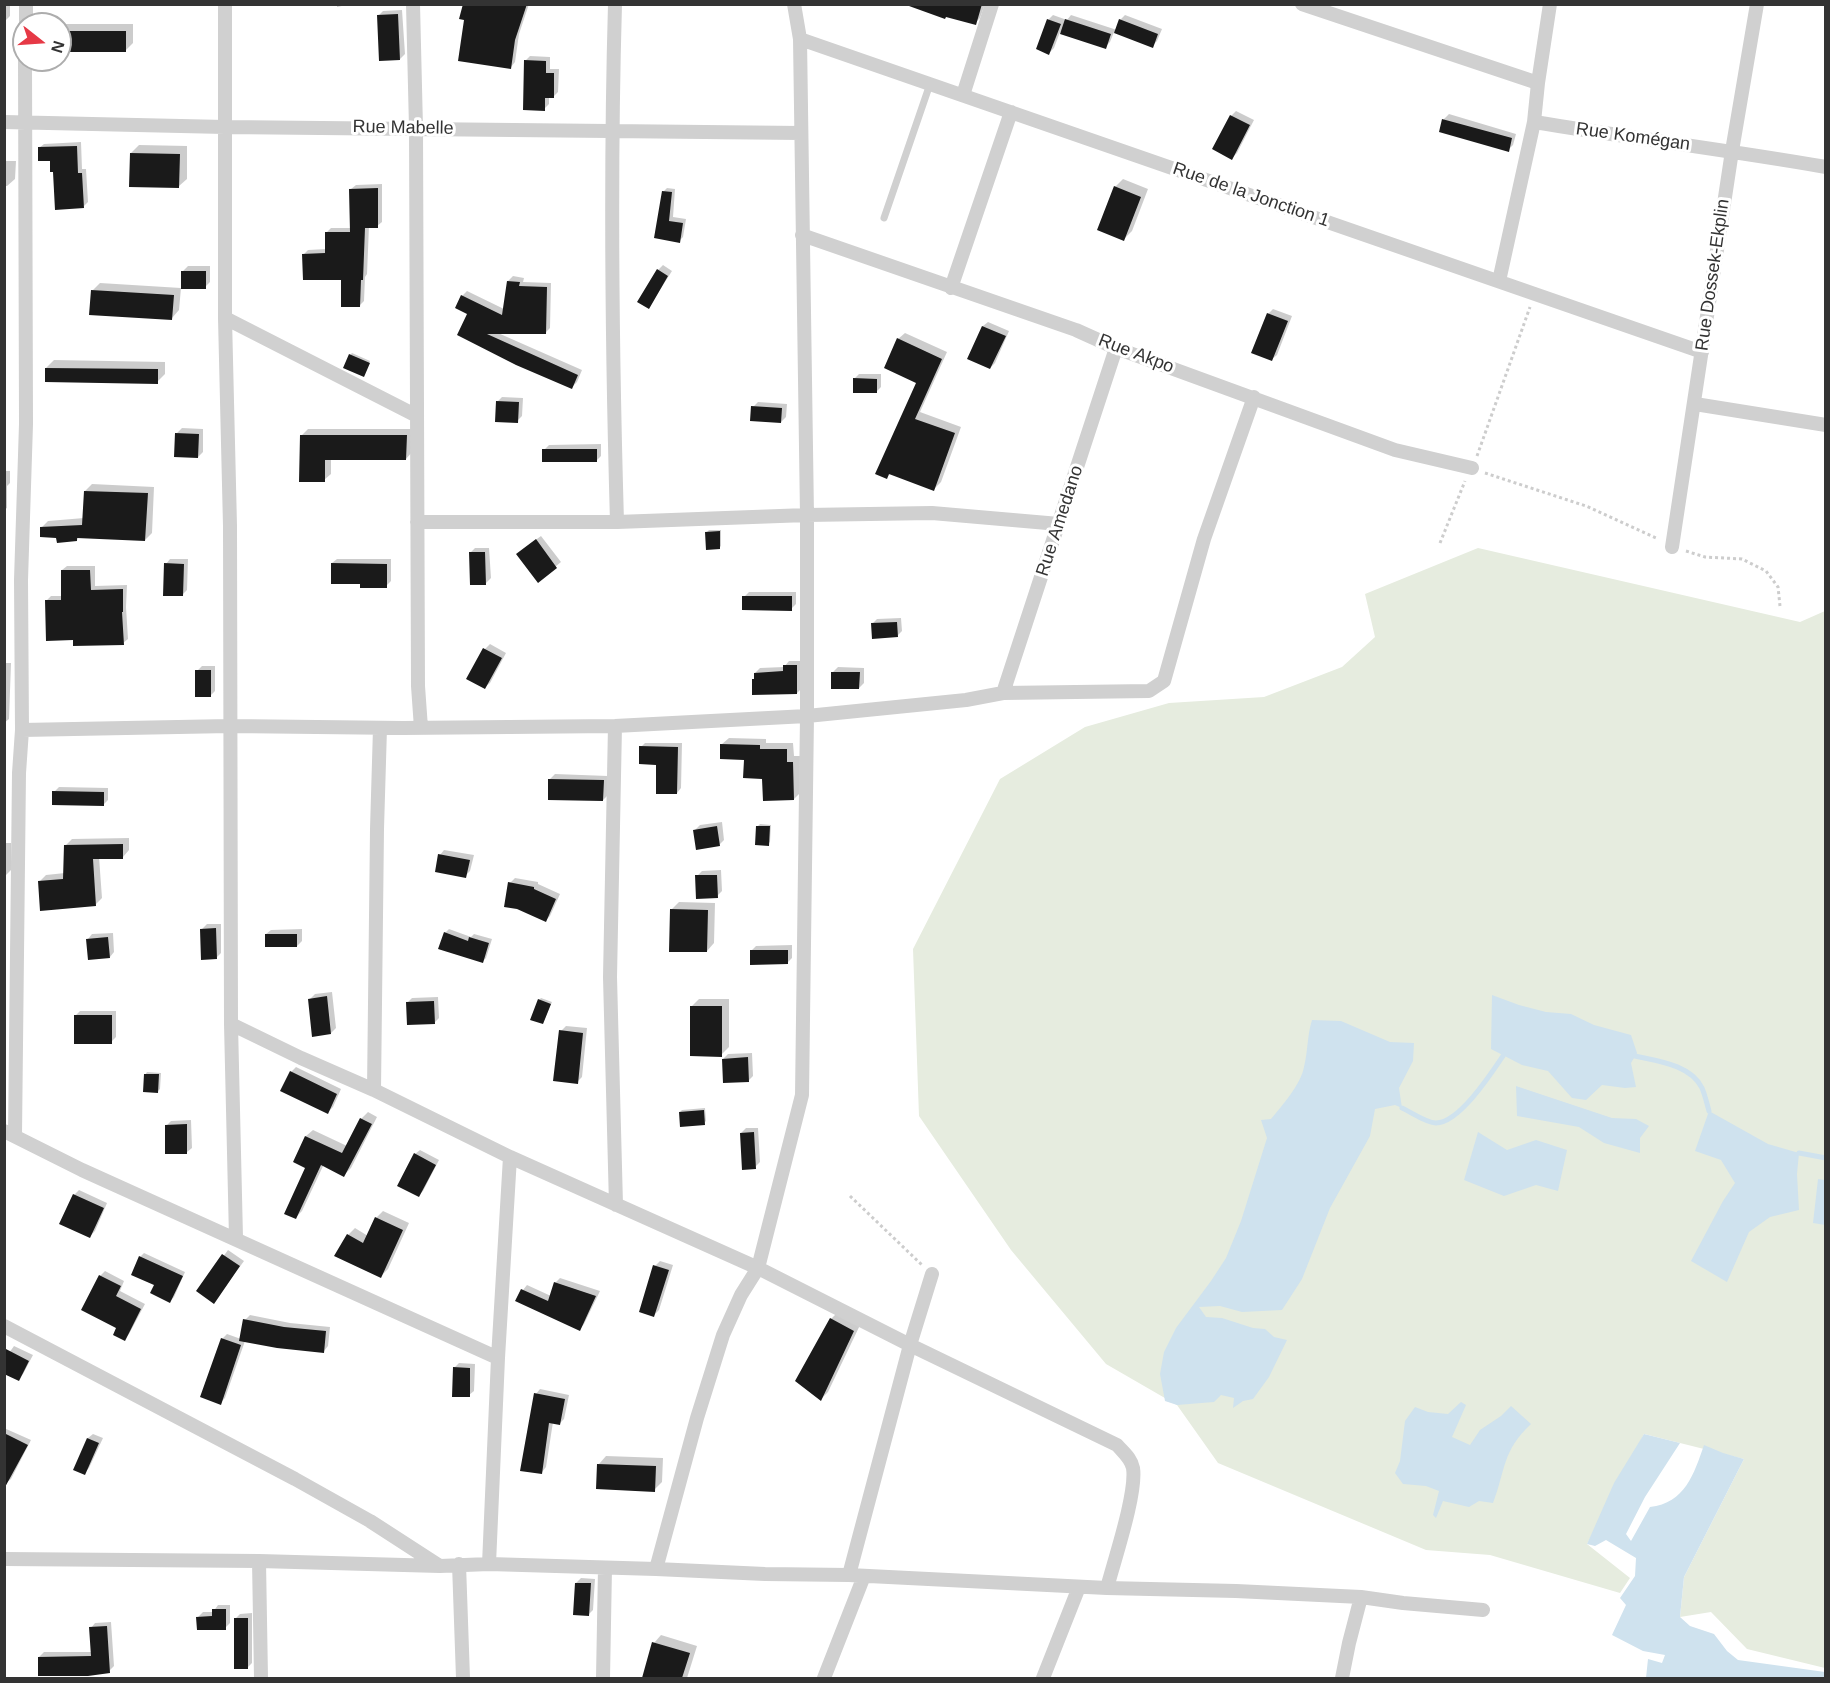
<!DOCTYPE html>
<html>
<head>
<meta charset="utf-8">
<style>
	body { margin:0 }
	#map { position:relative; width:1830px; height:1683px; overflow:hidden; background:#fff; font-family:Helvetica,sans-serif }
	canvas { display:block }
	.frame { position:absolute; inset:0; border:6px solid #333; pointer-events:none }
	.north { position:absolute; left:12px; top:12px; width:60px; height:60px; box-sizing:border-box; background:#fff; border:2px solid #adadad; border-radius:50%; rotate:107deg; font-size:16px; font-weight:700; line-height:24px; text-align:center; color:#333 }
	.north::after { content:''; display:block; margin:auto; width:21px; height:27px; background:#e63946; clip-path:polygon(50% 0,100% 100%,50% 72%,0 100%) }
</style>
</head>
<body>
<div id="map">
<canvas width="1830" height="1683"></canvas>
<div class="frame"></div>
<div class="north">N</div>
</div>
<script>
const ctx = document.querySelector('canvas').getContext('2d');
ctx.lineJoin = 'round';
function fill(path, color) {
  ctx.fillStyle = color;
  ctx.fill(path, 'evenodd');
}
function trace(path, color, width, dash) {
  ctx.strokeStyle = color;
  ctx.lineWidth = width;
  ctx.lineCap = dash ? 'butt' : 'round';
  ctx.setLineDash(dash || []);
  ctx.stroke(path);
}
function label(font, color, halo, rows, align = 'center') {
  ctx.font = font + ' Helvetica,sans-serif';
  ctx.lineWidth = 6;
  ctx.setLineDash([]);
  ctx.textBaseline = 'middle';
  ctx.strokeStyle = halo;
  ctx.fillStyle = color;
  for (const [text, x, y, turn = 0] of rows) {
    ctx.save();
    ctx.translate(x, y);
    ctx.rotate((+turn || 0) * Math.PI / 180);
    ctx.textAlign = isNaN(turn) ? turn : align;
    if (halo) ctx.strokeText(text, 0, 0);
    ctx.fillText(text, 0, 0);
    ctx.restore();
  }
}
fill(new Path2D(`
	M1478,548L1800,622L1825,611V1668L1747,1649L1711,1612L1680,1617L1684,1577L1744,1459L1644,1434L1587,1544L1630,1578L1620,1593L1490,1555L1426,1550L1218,1463L1177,1405L1106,1364L1011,1250L919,1116L913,949L1000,779L1085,727L1169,703L1264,697L1342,667L1375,637L1365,594Z`), '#e6ecdf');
fill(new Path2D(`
	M1492,995L1519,1005L1546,1012L1571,1014L1594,1025L1631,1035L1637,1053L1631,1063L1636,1087L1625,1088L1602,1085L1586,1100L1572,1098L1548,1071L1522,1065L1491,1049Z
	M1312,1020L1341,1021L1390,1042L1414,1043L1413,1061L1399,1088L1402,1108L1395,1105L1375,1109L1370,1136L1330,1208L1302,1279L1282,1310L1242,1312L1220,1306L1199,1307L1206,1317L1222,1318L1253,1328L1265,1329L1274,1337L1287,1340L1269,1377L1253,1399L1243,1401L1233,1408L1234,1398L1221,1395L1214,1402L1177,1405L1165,1401L1160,1374L1164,1352L1176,1328L1211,1281L1226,1258L1241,1221L1267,1138L1261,1120L1271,1119C1282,1106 1301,1084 1304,1067C1308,1051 1307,1036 1312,1020Z
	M1516,1086L1612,1118L1636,1119L1649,1126L1640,1138V1153L1604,1143L1579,1127L1517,1116Z
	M1709,1111L1768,1144L1799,1153L1797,1174L1799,1210L1770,1217L1749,1232L1727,1282L1691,1261L1723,1201L1735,1183L1721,1160L1695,1151Z
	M1478,1132L1507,1150L1536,1140L1567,1150L1558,1191L1536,1185L1504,1196L1464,1180Z
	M1818,1179L1825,1180V1225L1813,1223Z
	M1461,1402L1466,1405L1452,1437L1470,1445L1480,1430L1501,1416L1511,1406L1531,1424C1502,1451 1506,1469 1493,1503L1479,1501L1469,1507L1443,1501L1436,1518L1433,1515L1439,1491L1426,1486L1403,1484L1395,1473L1400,1461L1405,1421L1415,1407L1428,1412L1448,1414Z
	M1644,1434L1680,1443L1645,1497L1626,1534L1631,1541L1650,1507C1685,1503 1694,1474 1704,1445L1723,1453L1744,1459L1684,1577L1680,1617L1690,1626L1714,1634L1727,1651L1738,1660L1825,1672V1678H1646L1648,1659L1662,1663L1665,1655L1643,1651L1612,1635L1626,1605L1620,1598L1635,1576L1636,1558L1606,1540L1595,1546L1587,1544L1614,1483Z`), '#cfe2ee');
fill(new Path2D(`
	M4,4H10V16L5,21Z
	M337,4H351L337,7Z
	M465,4H529L519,34L515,62L511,67L465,19Z
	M927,4H985L980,18L975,23Z
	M402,10L405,54L400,59L378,16L383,11Z
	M1053,15L1067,20L1071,15L1117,30L1120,20L1125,15L1162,29L1157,41L1152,46L1114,32L1110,42L1105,47L1060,32L1054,48L1049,53L1038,48L1049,19Z
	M63,24H133V43L125,51L60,50V27Z
	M530,56L550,57V69H559L558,92L553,97H549V104L544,109L525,61Z
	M1236,111L1254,120L1237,153L1232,158L1231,116Z
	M1449,114L1516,134L1513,145L1508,150L1440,131L1444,119Z
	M81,142L82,169H86L88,202L84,206L51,159L39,148L44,144Z
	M139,145L187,146V179L179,186L131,153Z
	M4,161H16L15,179L7,186H4Z
	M1123,179L1148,189L1132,231L1124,239L1115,187Z
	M382,184V222L377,226H369L367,274L365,277L364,301L359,306L343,279L303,255L308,250L326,249L327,232L331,228H351V189L356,185Z
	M667,188L675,189L673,217L686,219L683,237L679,241L655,237L663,192Z
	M663,265L672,271L649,307L658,270Z
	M188,266H210V282L205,287L183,271Z
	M513,276L524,278L523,282L551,283L550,328L545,333H498L582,370L577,382L572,387L459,334L469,314L462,296L467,291L504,309L508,281Z
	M100,283L181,288L179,310L172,318L92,291Z
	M1273,309L1292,316L1277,355L1272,359L1268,314Z
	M988,322L1009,331L995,363L990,368L969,359L983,326Z
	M905,333L947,352L920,412L961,427L941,482L934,489L891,473L887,477L918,382L898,339Z
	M352,353L370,361L365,373L350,355Z
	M54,360L165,362V374L157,382L46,368Z
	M859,374H881V387L876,392L854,379Z
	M502,397L523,398L522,416L517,421L497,402Z
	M758,402L787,404L786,417L781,422L753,407Z
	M182,428L203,429V452L198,457L177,433Z
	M308,429H412V452L406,459H331V474L324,480L301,436Z
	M601,444V456L596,461L544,450L549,445Z
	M4,471H10V483L7,486V508L4,510Z
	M92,484L154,487L152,533L145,540L79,537L77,540L58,536L41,528L48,521L84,518L85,491Z
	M709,530H721V546L719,548L707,532Z
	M541,536L561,562L538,581L523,549Z
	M475,548H489L491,578L486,583L470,553Z
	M170,559H188L187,590L182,595L166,564Z
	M337,559H391V581L386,586L361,582L332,563Z
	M67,566H95V586L127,585L126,607L128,639L123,643L75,639L46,601L51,596H63L62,570Z
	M749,592H796V604L791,609L744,597Z
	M901,618L902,631L897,636L872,624L877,619Z
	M490,644L506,653L490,683L485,687L468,678L485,649Z
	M789,661H801L802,688L797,693L753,680L756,677L755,673L760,668L784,667Z
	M4,663H11L9,719L4,723Z
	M202,666H215V691L210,696L197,671Z
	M838,667L864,668V683L859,688L833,672Z
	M729,738L766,739V743H793L794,756H800L801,792L794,799L764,777L746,758L722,744Z
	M645,743H682L681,788L677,793L658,764L641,747Z
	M555,774L608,776V795L603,800L550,779Z
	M59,787L108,788V800L103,805L54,792Z
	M722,822L724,840L719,845L695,830L700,825Z
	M760,824L771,825L770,842L768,844L758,826Z
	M129,838V850L123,857H99L102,898L95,905L39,882L46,875L65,873V846L72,839Z
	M4,843H11V870L6,875Z
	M444,850L474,855L470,871L465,876L440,855Z
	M721,870L722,891L717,896L697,876L702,871Z
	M515,878L538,882V884L560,894L550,916L545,921L510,883Z
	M679,902L715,903L714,943L707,951L671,910Z
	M207,924H221V953L216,958L202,929Z
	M302,929V941L297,946L266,934L271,930Z
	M449,929L471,937L474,934L492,939L486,958L483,961L445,933Z
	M113,933L114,952L110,957L88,939L92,934Z
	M792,945V958L787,963L751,951L756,946Z
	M332,992L336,1028L331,1033L310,999L315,994Z
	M438,997L439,1018L434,1023L407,1003L412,998Z
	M541,998L552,1002L543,1023L539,1000Z
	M699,999H729V1047L721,1055L691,1007Z
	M80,1011H116V1037L111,1042L75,1016Z
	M566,1026L587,1028L582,1077L577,1082L561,1031Z
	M752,1053L753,1076L748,1081L723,1059L728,1054Z
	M296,1067L341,1089L333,1107L328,1112L291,1072Z
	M147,1072L161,1073L160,1089L158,1091L145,1075Z
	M705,1108L706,1121L704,1123L680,1112L682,1110Z
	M368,1112L377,1117L351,1168L344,1175L324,1164L302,1211L295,1218L307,1167L295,1161L306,1136L313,1130L347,1146L361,1119Z
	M191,1120L192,1148L187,1152L166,1126L171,1121Z
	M746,1128H758L760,1162L755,1167L741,1133Z
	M420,1150L439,1160L423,1191L418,1196L415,1154Z
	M79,1190L107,1203L95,1231L90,1236L74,1195Z
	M383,1211L409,1223L388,1269L381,1276L348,1235L355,1228L368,1236L376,1218Z
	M228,1250L244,1261L214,1302L198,1291Z
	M144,1253L185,1272L174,1297L170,1301L156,1284L140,1257Z
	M660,1261L673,1265L659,1310L654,1315L655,1266Z
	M105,1271L124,1281L120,1291L145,1304L129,1334L124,1339L100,1276Z
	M560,1278L600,1291L584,1324L580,1329L523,1290L527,1285L551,1296L555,1283Z
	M839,1311L861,1323L828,1392L821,1399L831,1319Z
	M250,1315L290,1323L330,1327L328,1346L324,1351L245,1341L225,1398L220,1403L222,1339L227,1334L241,1339L245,1320Z
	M14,1346L33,1355L23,1374L18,1379L4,1360Z
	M459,1363L475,1364L474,1391L469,1395L454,1368Z
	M540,1389L569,1395L564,1419L559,1424L553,1422L546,1467L542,1472L536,1394Z
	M4,1428L31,1440L11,1479L6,1483L4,1482Z
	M93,1434L103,1438L89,1468L84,1473L88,1438Z
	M606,1456L663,1458L662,1482L654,1490L599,1464Z
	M581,1578L595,1579L593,1610L589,1614L576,1583Z
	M218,1605H230V1623L225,1628L198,1617L203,1612H213Z
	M252,1613V1663L247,1668L235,1619L240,1614Z
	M111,1622L114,1666L109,1671L39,1657L44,1652H92L91,1628L95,1623Z
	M661,1635L697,1646L687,1678H643L654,1643Z`), '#0003');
trace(new Path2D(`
	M1635,1056C1658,1061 1691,1065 1702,1088C1705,1095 1707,1104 1709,1111
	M1402,1108C1411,1112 1426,1123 1436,1123C1459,1123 1491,1074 1503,1056
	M1799,1153L1826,1158`), '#cfe2ee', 5);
fill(new Path2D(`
	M463,4H527L515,40L511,69L458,61L464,20L459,19Z
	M909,4H982L976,25L946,17L945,19L909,6Z
	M398,14L400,60L379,61L377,15Z
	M1047,19L1061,24L1049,55L1036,49Z
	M1065,19L1111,34L1106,49L1060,34Z
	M1119,19L1158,34L1153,48L1114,33Z
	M60,31H126V52H60Z
	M524,60L546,61V73H554V98H545V111L523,110Z
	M1230,115L1250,125L1232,160L1212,149Z
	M1442,119L1512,138L1509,152L1439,132Z
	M77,146L78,173H82L84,208L55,210L53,172H50V161H38V147Z
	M130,153L180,154L179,188L129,187Z
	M1114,186L1141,197L1124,241L1097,230Z
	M378,188V228H365L363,280H361L360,307H341V280H303L302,254L325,253V232H350L349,189Z
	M662,191L672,192L669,221L683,223L680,243L654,238Z
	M657,269L668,276L649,309L637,302Z
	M181,271H206V289H181Z
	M507,281L520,282L519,286L547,287L546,334H487L578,375L572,389L516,365L457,335L467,314L455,308L461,295L502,315Z
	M91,290L174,295L172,320L89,315Z
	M1267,313L1288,321L1272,361L1251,353Z
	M982,326L1006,336L990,369L967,359Z
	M897,338L942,359L915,419L955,433L934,491L889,474L887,479L875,474L916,383L884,368Z
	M349,354L370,363L364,377L343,368Z
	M45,368L158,369V384L45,382Z
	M853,378L877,379V393H853Z
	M496,401L519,402L518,423L495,422Z
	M751,406L782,408L781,423L750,421Z
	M175,433L199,434L198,458L174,457Z
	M300,435H407L406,460H325V482H299Z
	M542,449H597V462H542Z
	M84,491L148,493L145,541L77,538V541L57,543L56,538L40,537V527L82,525Z
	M720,531V549L706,550L705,532Z
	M536,539L557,568L538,583L516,554Z
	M469,552H485L486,585H470Z
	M164,563L184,564L183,596H163Z
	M331,563L387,564V588H360V584H331Z
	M61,570H90L91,590L123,589V612H122L124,645L73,646V640L46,641L45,600H61Z
	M742,596H792V611L742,610Z
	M897,622L898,637L872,639L871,623Z
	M483,648L502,658L485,689L466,679Z
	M783,665H797V694L752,695V679H754V673L783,671Z
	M195,670H211V697H195Z
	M831,672H860L859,689H831Z
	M720,744L760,745V749H787V762H793L794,800L763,801L762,779L743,778L744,760L720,759Z
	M639,746L678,747L677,794H656V765L639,764Z
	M548,779L604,780L603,801L548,800Z
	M52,791L104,792V806L52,805Z
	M717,826L720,846L696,850L693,830Z
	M756,826H770L769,846L755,845Z
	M123,844V859H93L96,906L40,911L38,881L63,879L64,845Z
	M438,854L470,860L466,878L435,872Z
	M695,875H717L718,898L696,899Z
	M508,882L534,887V889L556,899L546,922L517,909L504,907Z
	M670,909L708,910L707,952H669Z
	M216,928L217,959L201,960L200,929Z
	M444,932L468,941L469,937L489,943L483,963L438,949Z
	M265,934H297V947H265Z
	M108,937L110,958L88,960L86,939Z
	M750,950H788V964L750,965Z
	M327,996L331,1034L312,1037L308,999Z
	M538,999L551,1004L543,1024L530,1020Z
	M434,1001L435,1024L407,1025L406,1002Z
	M690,1006H722V1057L690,1056Z
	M74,1015H112V1044H74Z
	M559,1030L583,1033L578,1084L553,1081Z
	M748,1057L749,1082L723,1083L722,1059Z
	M290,1071L337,1094L328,1114L280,1091Z
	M144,1074H159L158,1093L143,1092Z
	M704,1110L705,1125L680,1127L679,1112Z
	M360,1118L372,1124L344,1177L321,1165L296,1219L284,1214L305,1168L293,1162L305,1136L342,1153Z
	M187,1124V1154H165V1125Z
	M754,1132L756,1169L742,1170L740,1133Z
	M414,1153L436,1165L419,1197L397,1186Z
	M73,1194L104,1208L90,1238L59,1224Z
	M375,1217L403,1230L381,1278L334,1256L347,1234L363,1243Z
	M222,1254L240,1266L214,1304L196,1291Z
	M139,1256L183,1276L170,1303L150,1293L154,1285L131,1275Z
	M653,1265L669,1270L654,1317L639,1312Z
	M99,1275L121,1286L116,1296L141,1309L125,1341L113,1335L116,1328L81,1310Z
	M554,1282L596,1296L580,1331L515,1301L521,1289L548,1301Z
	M830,1318L854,1331L821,1401L795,1381Z
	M243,1319L284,1327L326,1331L324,1353L277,1348L239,1341Z
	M221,1338L241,1345L221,1405L200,1397Z
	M4,1348L29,1361L19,1381L4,1374Z
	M453,1367L470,1368V1397H452Z
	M534,1393L565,1399L560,1425L549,1423L542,1474L520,1471Z
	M4,1433L28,1445L4,1489Z
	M87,1438L99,1443L85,1475L73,1470Z
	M597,1464L656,1466L655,1492L596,1489Z
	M575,1583H591L589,1616L573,1615Z
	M212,1609H226V1630H197L196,1617L212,1616Z
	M234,1618H248V1669H234Z
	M107,1626L110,1673L88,1676H38V1657L91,1656L89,1627Z
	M652,1642L690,1653L682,1678H642Z`), '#1a1a1a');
trace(new Path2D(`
	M1477,456L1530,307
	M1485,473L1586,506L1658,539
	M1440,543L1465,481
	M1686,551L1705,557L1742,559L1766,571L1778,587L1780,606
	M850,1196L922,1265`), '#cdcdcd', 3, [3, 3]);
trace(new Path2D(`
	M884,218L930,84`), '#d0d0d0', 7);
trace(new Path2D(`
	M225,4V318L230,526L231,1024L236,1238
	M413,4L416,128L418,686L421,728
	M615,4C610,177 612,349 617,522
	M1302,4L1538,83
	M26,24V4
	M800,39L1702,352
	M963,95L992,4
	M4,122L225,127L801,133
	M1534,122C1631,138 1729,150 1826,167
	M802,235L1076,330L1116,348L1395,450L1472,468
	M1499,281L1534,122L1538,83L1550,4
	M951,288L1011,112
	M225,318L417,416
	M1695,404L1826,425
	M417,522H617L807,515L932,513L1059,524
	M1672,547L1732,151L1757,4
	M1003,693L1116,348
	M615,726L610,977L616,1205
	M22,730L230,726L403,728L615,726L807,716L966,700L1003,693L1149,691L1164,681L1204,539L1254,397
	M231,1024L301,1058L374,1090L510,1157L758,1268L910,1345L1117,1445C1124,1453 1131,1458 1133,1468C1137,1493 1114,1561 1107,1588
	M374,1090L377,829L380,728
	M4,1131L82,1170L498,1358
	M15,1135L19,773L22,730L21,580L26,424L25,60
	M4,1326L295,1479L370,1521L438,1565
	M4,1559L259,1561L440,1566L489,1564L656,1569L765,1574L849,1575L1107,1588L1236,1591L1361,1597L1403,1603L1483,1610
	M259,1561L261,1678
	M459,1564L463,1678
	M489,1564L498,1358L510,1157
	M656,1569L697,1418L723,1335L741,1295L758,1268L802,1095L807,716V515L800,39L794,4
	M849,1575L910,1345L932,1274
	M603,1678L605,1568
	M824,1678L864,1576
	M1043,1678L1079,1587
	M1342,1678L1349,1643L1361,1597`), '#d0d0d0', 14);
label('18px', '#333', '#fff', [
	["Rue Mabelle",403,128,1],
	["Rue Komégan",1633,137,8],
	["Rue de la Jonction 1",1251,195,19],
	["Rue Dossek-Ekplin",1713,275,-82],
	["Rue Akpo",1136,354,21],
	["Rue Amedano",1060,521,-72]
]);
</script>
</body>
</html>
